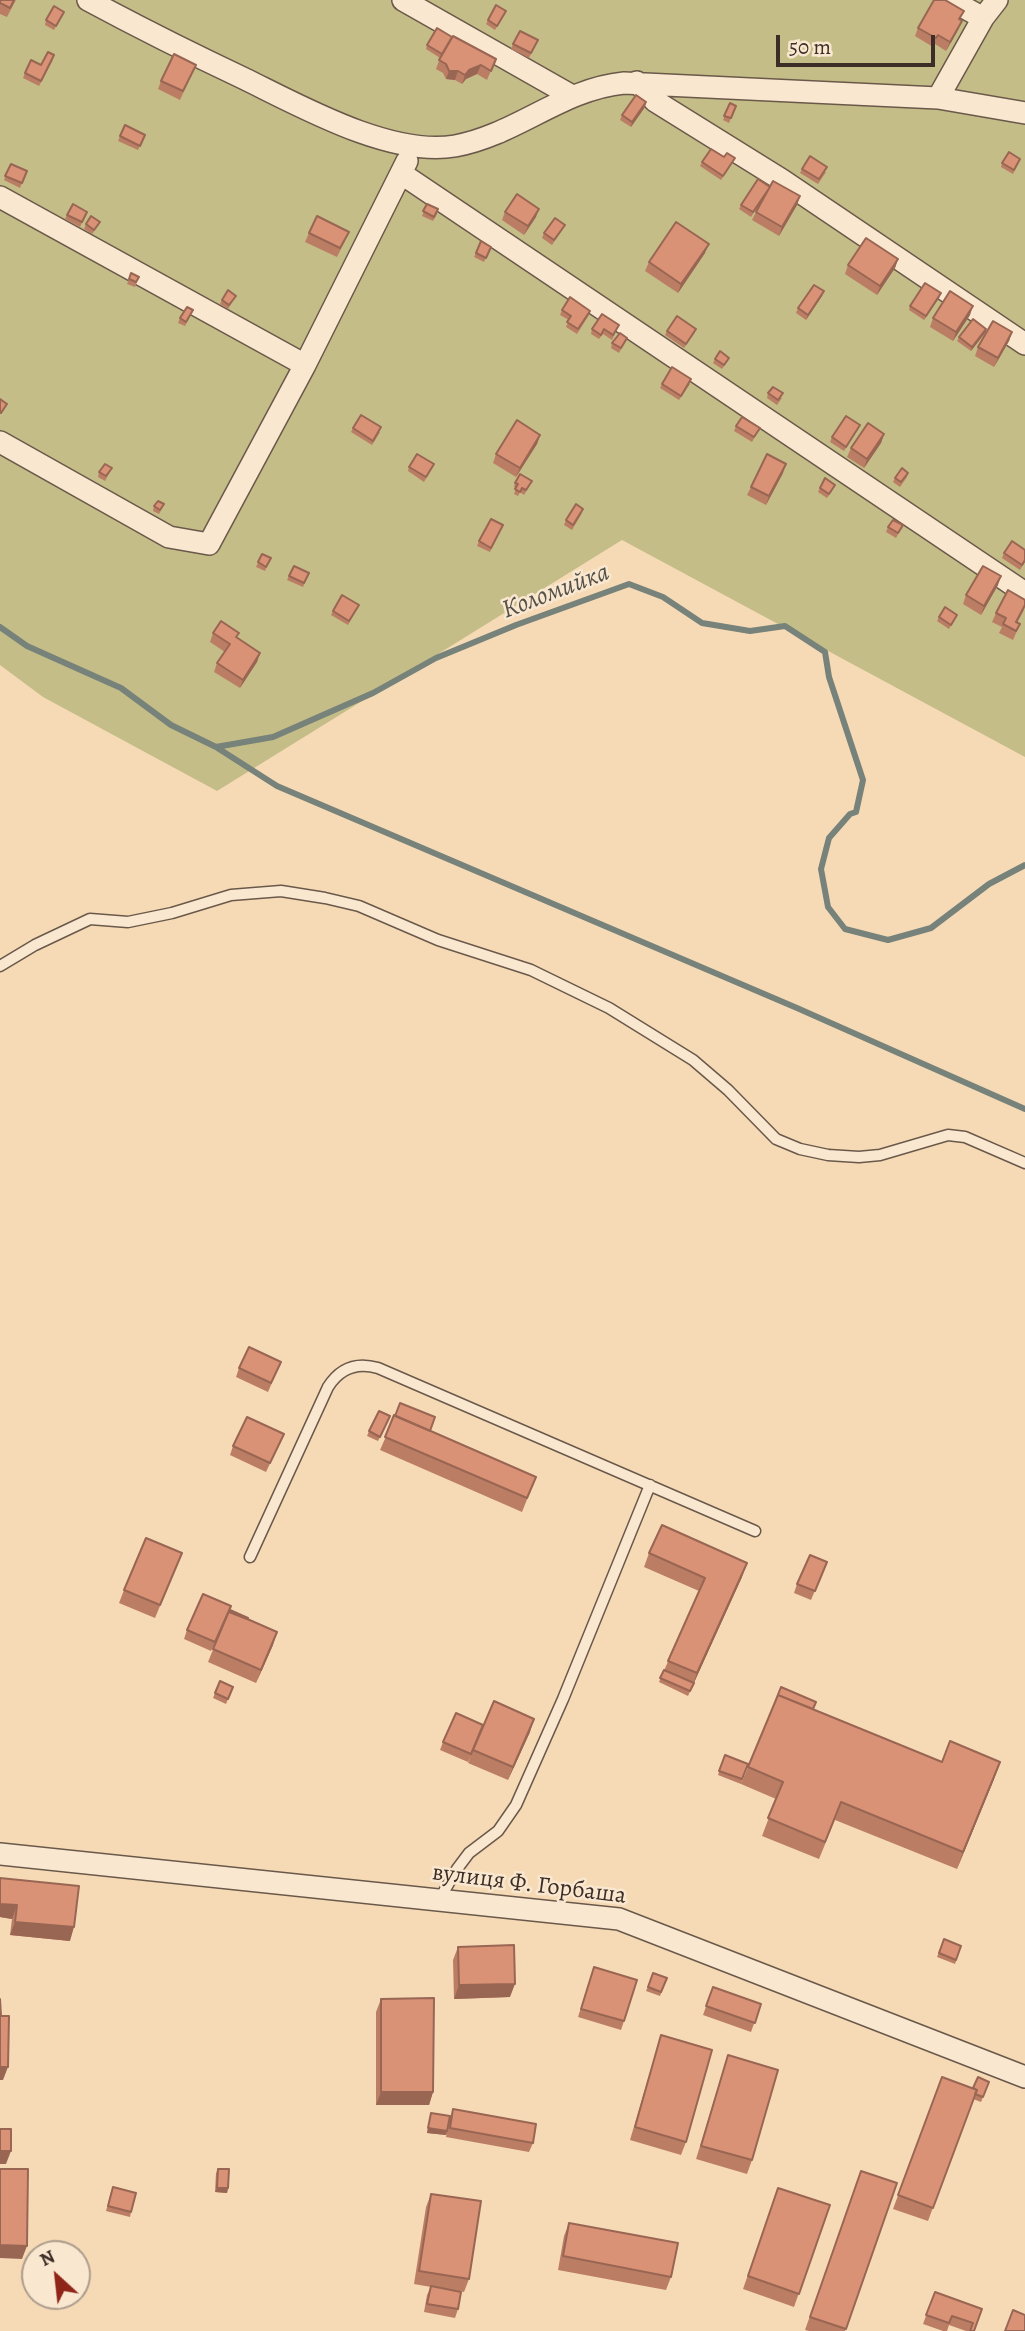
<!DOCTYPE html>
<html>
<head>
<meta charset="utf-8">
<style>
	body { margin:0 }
	#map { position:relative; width:1025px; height:2331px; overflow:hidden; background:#f6dab6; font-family:Alegreya,serif }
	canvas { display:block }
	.north { position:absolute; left:21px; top:2240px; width:70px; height:70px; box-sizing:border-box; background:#f9e7d0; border:2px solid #ad9d8c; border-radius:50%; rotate:333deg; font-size:19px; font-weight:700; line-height:28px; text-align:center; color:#3c2e26 }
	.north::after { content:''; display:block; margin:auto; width:24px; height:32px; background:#8f2418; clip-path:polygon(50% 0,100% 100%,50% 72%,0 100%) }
	.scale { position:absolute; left:776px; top:35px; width:159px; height:32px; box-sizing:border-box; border:4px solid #3c2e26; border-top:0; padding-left:9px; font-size:21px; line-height:24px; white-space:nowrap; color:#3c2e26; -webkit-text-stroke:5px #f9e7d0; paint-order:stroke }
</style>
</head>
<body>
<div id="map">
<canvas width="1025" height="2331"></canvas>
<div class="north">N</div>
<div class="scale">50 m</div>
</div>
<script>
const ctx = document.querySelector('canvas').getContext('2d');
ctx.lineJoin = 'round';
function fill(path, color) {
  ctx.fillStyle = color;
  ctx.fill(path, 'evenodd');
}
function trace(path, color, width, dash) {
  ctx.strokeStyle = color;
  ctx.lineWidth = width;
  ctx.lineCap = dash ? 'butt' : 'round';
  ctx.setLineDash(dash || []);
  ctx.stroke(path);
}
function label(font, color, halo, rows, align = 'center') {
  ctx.font = font + ' Alegreya,serif';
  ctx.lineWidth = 5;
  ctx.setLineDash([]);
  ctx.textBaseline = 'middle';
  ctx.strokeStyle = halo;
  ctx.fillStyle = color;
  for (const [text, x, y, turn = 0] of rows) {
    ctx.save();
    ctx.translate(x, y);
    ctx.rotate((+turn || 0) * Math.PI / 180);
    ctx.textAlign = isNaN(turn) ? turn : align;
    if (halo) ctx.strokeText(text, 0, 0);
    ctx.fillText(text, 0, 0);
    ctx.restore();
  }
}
fill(new Path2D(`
	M0,0H1025V757L622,540L217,791L43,697L0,665Z`), '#c4bd88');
trace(new Path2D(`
	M0,627L27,646L121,688L171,725L216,747L273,737L373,693L436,658L516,625L629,584L663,597L702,623L750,631L785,626L825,652L829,677L863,780L856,812L850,814L829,838L821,869L828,907L845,929L888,940L931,928L989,884L1025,865
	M216,747L277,786L797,1008L1025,1109`), '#76827a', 6);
const service = new Path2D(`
	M0,966L35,945L90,919L128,922L172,913L231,895L281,891L325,898L359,906L438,940L531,970L609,1008L693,1060L728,1090L776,1139L800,1149L828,1155L859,1157L880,1155L948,1135L965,1137L1025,1163
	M250,1557L328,1387C340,1368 357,1362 378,1368L755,1531
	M439,1900L457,1869L469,1853L498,1831L516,1805L563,1699L650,1485`);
const minor = new Path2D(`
	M88,0C140,28 192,54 245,79C302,107 391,157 455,146C516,135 562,89 624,83L938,98L1025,113
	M403,0L572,96
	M951,0L983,18
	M637,82L655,101L782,180L1025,344
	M938,98L983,18L997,0
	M402,174L1025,593
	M0,197L305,365
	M0,442L169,537L209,544L305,365L407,161
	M0,1854L619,1919L1025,2077`);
trace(service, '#6a594a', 13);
trace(minor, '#6a594a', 24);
trace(service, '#f9e7d0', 10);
trace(minor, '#f9e7d0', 21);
fill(new Path2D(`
	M0,0H16L7,17L0,14Z
	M506,11L495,30L486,24L488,20Z
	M64,12L54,30L45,25L46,20Z
	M960,20L958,30L946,51L935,44L933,47L915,36L918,28Z
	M452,37L496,59L487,80L477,74L466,79L462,84L455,80L446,79L443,73L436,69L440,58L426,49L427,45Z
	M538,40L529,58L511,49L513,44Z
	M53,60L39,86L23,78L25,73Z
	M192,73L180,100L158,89L161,81Z
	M646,102L645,107L631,127L620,120L622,115Z
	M730,103L736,106L729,123L723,120Z
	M125,125L145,135L138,150L118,141Z
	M724,157L733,162L721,180L700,166L702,162Z
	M1020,159L1013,174L1001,167L1002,163Z
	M11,164L27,171L20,188L4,180Z
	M802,169L826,172L818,184L800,173Z
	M770,187L800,196L797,205L779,236L752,220L761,202L751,217L739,209L741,205Z
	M427,204L437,214L433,221L422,216Z
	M87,212L80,227L65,219L67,215Z
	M505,212L536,217L524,235L502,220Z
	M86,224L98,226L92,234L84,229Z
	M565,225L563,229L552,245L542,238L544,233Z
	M309,233L345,241L337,257L305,242Z
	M491,247L484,262L474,257L476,253Z
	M705,253L678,293L645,271L649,262Z
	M898,259L895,268L877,295L845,274L848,265Z
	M131,273L139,277L135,287L127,284Z
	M824,291L822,296L806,320L796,313L798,308Z
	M941,293L939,298L924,320L909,310L910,306Z
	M236,296L228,309L220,304L222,300Z
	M562,310L589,315L577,334L566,327L569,320L560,315Z
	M191,314L185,326L178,323L180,318Z
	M970,315L953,341L930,327L933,318Z
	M619,325L612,340L603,334L599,339L591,334L592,329Z
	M696,329L694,334L684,348L665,335L667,331Z
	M986,329L985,333L971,351L957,341L959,337Z
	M1012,332L1009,341L994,367L975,356L978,347Z
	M627,338L619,353L611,348L612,343Z
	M729,358L727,362L722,369L713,363L715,359Z
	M662,384H690L679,400L660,388Z
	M768,393L782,398L777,405L767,398Z
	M860,425L858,429L844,451L830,442L832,437Z
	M736,426L760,428L752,442L734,431Z
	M353,428L380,432L372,445L351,432Z
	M884,434L881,443L864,468L847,457L851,448Z
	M540,435L537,444L516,477L493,463L496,454Z
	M434,464L424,482L408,471L409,467Z
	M112,468L105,481L98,477L99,472Z
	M783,473L766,505L747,495L751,487Z
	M908,473L907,477L900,487L893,482L895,478Z
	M515,483L530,485L524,495L520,492L518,496L514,494L516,488L514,487Z
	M820,488L833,489L827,498L818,492Z
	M164,504L159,514L153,511L154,506Z
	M582,513L572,530L564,525L566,520Z
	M503,525L490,552L477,546L479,541Z
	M903,525L896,538L886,532L888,527Z
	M1004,553L1025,562L1020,570L1002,558Z
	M262,554L271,558L265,571L256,567Z
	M294,566L309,573L303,587L287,580Z
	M998,585L981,615L963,604L966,595Z
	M359,605L348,625L331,615L333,611Z
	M1024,610L1017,623L1020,624L1013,640L999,633L1002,627L992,622L996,613Z
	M957,615L949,629L937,621L939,617Z
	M213,633L237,637L260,653L257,662L240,688L214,672L217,663L225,652L210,642Z
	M281,1362L268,1392L236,1377L239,1368Z
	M395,1416L536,1477L522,1512L380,1450Z
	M388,1421L378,1441L367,1436L369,1431Z
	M284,1434L266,1472L230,1455L233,1446Z
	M182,1553L155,1618L119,1603L124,1590Z
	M649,1553L742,1577L688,1696L659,1682L699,1591L644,1567Z
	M827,1562L811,1600L794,1593L797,1584Z
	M229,1612L247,1619L273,1645L256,1683L208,1662L220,1632L211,1651L184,1639L187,1630Z
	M220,1681L233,1687L226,1704L213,1698Z
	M814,1709L942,1762L994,1779L957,1869L835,1820L819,1859L762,1836L776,1799L741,1784L748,1767Z
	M483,1725L530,1732L508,1780L468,1763L471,1756L468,1762L440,1750L443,1742Z
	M725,1755L748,1764L741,1784L718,1775Z
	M0,1878L70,1941L10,1935L12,1919L0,1917Z
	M944,1939L961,1946L955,1964L937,1957Z
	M458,1947L510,1997L454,1999L453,1960Z
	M594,1967L624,2021L621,2030L578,2017Z
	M653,1973L667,1978L660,1996L646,1991Z
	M713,1987L761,2004L751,2032L703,2015Z
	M381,1999L433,2092L429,2105H376V2012Z
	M661,2035L686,2142L681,2155L630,2140Z
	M728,2055L752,2160L747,2174L696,2159Z
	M942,2077L973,2088L989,2082L981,2102L973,2099L928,2221L893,2209Z
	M453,2109L533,2143L529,2152L446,2137L447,2131L446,2135L427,2133L431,2113L450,2118Z
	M218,2169L228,2188L227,2193L215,2192L216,2173Z
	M861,2171L897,2183L845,2331H809L805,2330Z
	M778,2188L830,2205L794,2307L743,2289Z
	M111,2192L131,2212L130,2217L106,2211Z
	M431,2194L469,2279L464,2292L436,2287L458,2309L455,2318L424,2312L427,2295L431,2287L414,2284L426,2207Z
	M569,2223L671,2277L666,2290L558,2270L564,2236Z
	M935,2292L982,2309L974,2331H966L949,2325L947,2331H943L923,2324Z`), '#bb7e65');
fill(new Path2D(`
	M962,21L958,30L946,51L950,42Z
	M481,65L477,74L466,79L462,84L465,75L469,70Z
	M449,71H458L455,80L446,79Z
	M646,102L645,107L631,127L632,122Z
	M800,196L797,205L779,236L782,227Z
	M539,209L536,217L524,235L528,226Z
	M709,244L705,253L678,293L681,284Z
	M898,259L895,268L877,295L880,286Z
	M824,291L822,296L806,320L808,315Z
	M941,293L939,298L924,320L926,316Z
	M973,306L970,315L953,341L956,332Z
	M986,329L985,333L971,351L972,347Z
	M1012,332L1009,341L994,367L998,358Z
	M884,434L881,443L864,468L867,459Z
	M540,435L537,444L516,477L520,468Z
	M786,464L783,473L766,505L769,496Z
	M1001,576L998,585L981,615L984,606Z
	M260,653L257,662L240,688L243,680Z
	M747,1563L742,1577L692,1687L697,1673Z
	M277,1632L273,1645L256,1683L261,1670Z
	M534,1719L530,1732L508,1780L513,1767Z
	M1000,1762L994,1779L957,1869L963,1852Z
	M0,1904L17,1905L12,1919L0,1917Z
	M15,1922L74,1927L70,1941L10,1935Z
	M515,1984L510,1997L454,1999L459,1985Z
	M0,2067H8L3,2080H0Z
	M381,2092H433L429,2105H376Z
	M428,2128L447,2131L446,2135L427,2133Z
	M0,2151H11L6,2164H0Z
	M217,2188H228L227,2193L215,2192Z
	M0,2245L27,2246L22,2259L0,2258Z`), '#996653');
const building = new Path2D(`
	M0,0H14L10,8L0,3Z
	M934,0H945L964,11L959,19L962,21L950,42L938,35L936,38L918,28Z
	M496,5L506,11L497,26L488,20Z
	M54,6L64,12L56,26L46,20Z
	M437,28L452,37L442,54L427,45Z
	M520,31L538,40L531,53L513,44Z
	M453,36L496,59L491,71L481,65L469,70L465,75L458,71H449L446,64L439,60Z
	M48,52L54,55L41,81L25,73L31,60L41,65Z
	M174,54L196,65L183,91L161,81Z
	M636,95L646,102L632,122L622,115Z
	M730,103L736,106L731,118L724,116Z
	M125,125L145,135L140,146L120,136Z
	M711,149L724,157L727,153L735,158L723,176L702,162Z
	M1009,152L1020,159L1014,170L1002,163Z
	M810,156L827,167L819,179L802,169Z
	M11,164L27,171L22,183L5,176Z
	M758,179L770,187L753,212L741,205Z
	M773,181L800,196L782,227L756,212Z
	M517,194L539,209L528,226L505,212Z
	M73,204L87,212L82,222L67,215Z
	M427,204L438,209L434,217L423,211Z
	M91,216L100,222L94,230L86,224Z
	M317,216L349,232L340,248L309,233Z
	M555,218L565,225L554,240L544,233Z
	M676,222L709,244L681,284L649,262Z
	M866,238L898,259L880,286L848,265Z
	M481,241L491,247L486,258L476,253Z
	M131,273L139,277L136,282L129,279Z
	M925,283L941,293L926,316L910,306Z
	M814,285L824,291L808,315L798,308Z
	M228,290L236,296L229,305L222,300Z
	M950,291L973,306L956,332L933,318Z
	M570,297L590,311L578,329L567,322L571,316L562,310Z
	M187,307L193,310L186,322L180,318Z
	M602,314L619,325L613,335L604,329L601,335L592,329Z
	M677,316L696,329L686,344L667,331Z
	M973,319L986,329L972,347L959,337Z
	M993,321L1012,332L998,358L978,347Z
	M620,333L627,338L621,348L612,343Z
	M720,351L729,358L724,365L715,359Z
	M672,367L691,379L681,396L662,384Z
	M773,387L783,393L778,400L768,393Z
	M0,399L7,404L1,413H0Z
	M361,415L381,427L373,441L353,428Z
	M846,416L860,425L846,447L832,437Z
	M742,417L760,428L754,437L736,426Z
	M517,420L540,435L520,468L496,454Z
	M868,423L884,434L867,459L851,448Z
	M417,454L434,464L426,477L409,467Z
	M767,454L786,464L769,496L751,487Z
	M105,464L112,468L106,476L99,472Z
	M902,468L908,473L901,482L895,478Z
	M520,474L532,481L526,490L522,488L520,492L515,489L518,484L515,483Z
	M825,478L835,485L829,494L820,488Z
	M158,501L164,504L160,510L154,506Z
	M576,504L583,509L573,525L566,520Z
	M491,519L503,525L491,548L479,541Z
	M893,520L903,525L898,533L888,527Z
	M1012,541L1025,550V560L1022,565L1004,553Z
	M262,554L271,558L266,567L258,562Z
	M294,566L309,573L304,583L289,576Z
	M983,566L1001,576L984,606L966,595Z
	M1008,590L1025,600V605L1016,622L1020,624L1016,631L1003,624L1006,618L996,613Z
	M342,595L359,605L349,621L333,611Z
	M945,607L957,615L951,625L939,617Z
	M221,621L239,633L236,637L260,653L243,680L217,663L230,644L213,633Z
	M249,1347L281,1362L271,1383L239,1368Z
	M400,1403L435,1417L430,1431L395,1416Z
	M379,1411L390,1416L380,1437L369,1431Z
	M394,1415L536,1477L527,1498L385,1437Z
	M247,1417L284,1434L270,1463L233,1446Z
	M662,1525L747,1563L697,1673L668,1661L705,1578L649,1553Z
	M146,1538L182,1553L160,1605L124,1590Z
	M810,1555L827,1562L815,1591L797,1584Z
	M203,1594L231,1606L215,1642L187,1630Z
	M230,1610L248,1618L247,1619L229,1612Z
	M229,1611L277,1632L261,1670L213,1649Z
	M664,1670L694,1683L690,1691L660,1678Z
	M220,1681L233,1687L228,1699L215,1693Z
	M781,1687L816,1702L813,1709L778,1695L775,1702Z
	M778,1695L942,1762L950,1741L1000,1762L963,1852L841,1802L825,1842L768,1818L783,1782L748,1767Z
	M494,1701L534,1719L513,1767L473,1750Z
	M456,1713L483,1725L471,1754L443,1742Z
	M725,1755L748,1764L742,1779L719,1771Z
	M0,1878L79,1886L74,1927L15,1922L17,1905L0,1904Z
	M944,1939L961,1946L956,1960L939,1953Z
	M514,1945L515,1984L459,1985L458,1947Z
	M594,1967L637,1980L624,2021L581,2009Z
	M653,1973L667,1978L661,1992L648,1987Z
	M713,1987L761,2004L755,2023L706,2006Z
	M434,1998L433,2092H381V1999Z
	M0,1999L1,2016H9L8,2067H0Z
	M661,2035L712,2050L686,2142L635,2127Z
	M728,2055L778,2070L752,2160L701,2146Z
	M942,2077L977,2090L933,2208L898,2195Z
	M978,2077L989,2082L983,2097L975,2094L977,2090L973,2088Z
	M453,2109L536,2124L533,2143L450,2128Z
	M431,2113L450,2116L447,2131L428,2128Z
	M0,2129H11V2151H0Z
	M0,2169H28L27,2246L0,2245Z
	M218,2169H229L228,2188H217Z
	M861,2171L897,2183L846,2329L810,2317Z
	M113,2187L136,2193L131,2212L108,2206Z
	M778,2188L830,2205L799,2294L748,2276Z
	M431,2194L481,2201L469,2279L419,2271Z
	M569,2223L678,2243L671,2277L563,2256Z
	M431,2286L461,2292L458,2309L427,2304Z
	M935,2292L982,2309L974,2331H970L973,2323L952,2316L949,2323L926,2315Z
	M1013,2310L1025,2315V2331H1005Z`);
fill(building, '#da9276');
trace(building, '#996653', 2);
label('24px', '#3c2e26', '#f9e7d0', [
	["вулиця Ф. Горбаша",529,1885,7]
]);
label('italic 26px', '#545149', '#f9e7d0', [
	["Коломийка",556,592,-21]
]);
</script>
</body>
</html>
